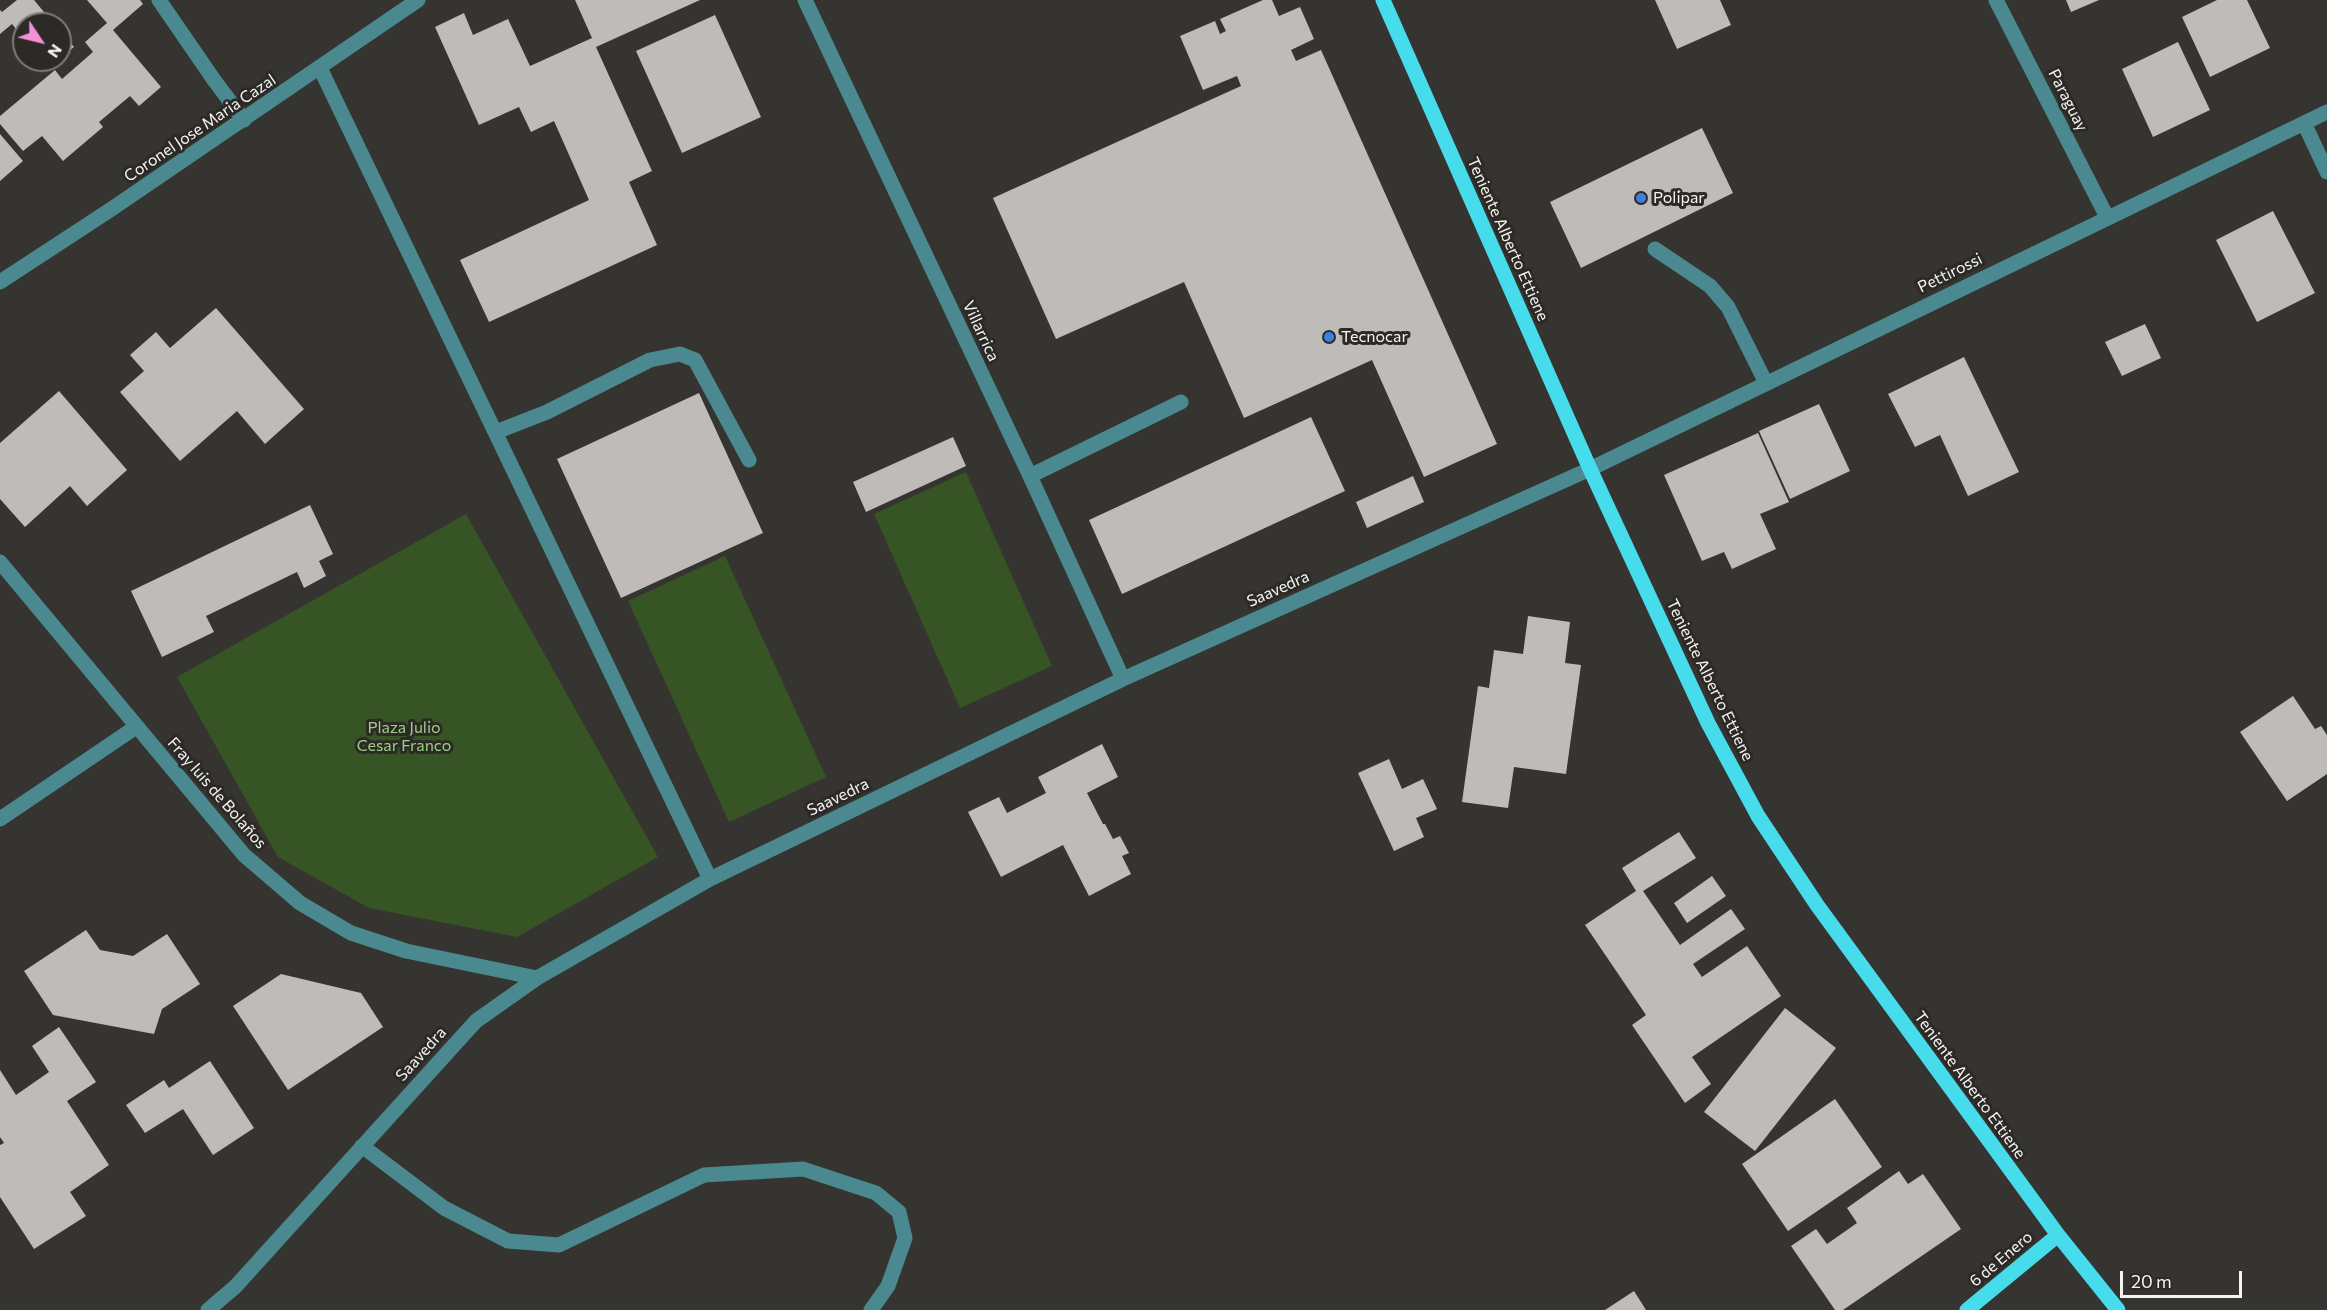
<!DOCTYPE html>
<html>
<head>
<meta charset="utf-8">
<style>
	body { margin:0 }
	#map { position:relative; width:2327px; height:1310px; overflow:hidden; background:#363431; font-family:Commissioner,sans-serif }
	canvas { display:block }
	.north { position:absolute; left:12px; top:12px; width:60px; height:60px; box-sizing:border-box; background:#2c2a27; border:2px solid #7d7b79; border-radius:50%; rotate:125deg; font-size:16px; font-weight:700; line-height:24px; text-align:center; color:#f6f5f3 }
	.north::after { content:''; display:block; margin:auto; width:21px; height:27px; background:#f391d6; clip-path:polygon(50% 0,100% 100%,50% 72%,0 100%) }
	.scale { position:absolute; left:2120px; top:1271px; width:122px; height:27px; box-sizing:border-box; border:3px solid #f6f5f3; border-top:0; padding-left:8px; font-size:18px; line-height:21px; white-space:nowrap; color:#f6f5f3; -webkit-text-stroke:4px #2c2a27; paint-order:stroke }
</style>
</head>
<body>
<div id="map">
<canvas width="2327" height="1310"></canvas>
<div class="north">N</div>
<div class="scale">20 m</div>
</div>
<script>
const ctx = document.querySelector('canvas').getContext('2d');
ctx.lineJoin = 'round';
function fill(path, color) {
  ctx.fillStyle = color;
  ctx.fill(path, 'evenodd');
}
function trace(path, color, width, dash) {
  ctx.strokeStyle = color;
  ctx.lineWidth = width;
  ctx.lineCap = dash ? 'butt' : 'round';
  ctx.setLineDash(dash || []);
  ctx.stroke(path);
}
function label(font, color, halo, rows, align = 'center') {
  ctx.font = font + ' Commissioner,sans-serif';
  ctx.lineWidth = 6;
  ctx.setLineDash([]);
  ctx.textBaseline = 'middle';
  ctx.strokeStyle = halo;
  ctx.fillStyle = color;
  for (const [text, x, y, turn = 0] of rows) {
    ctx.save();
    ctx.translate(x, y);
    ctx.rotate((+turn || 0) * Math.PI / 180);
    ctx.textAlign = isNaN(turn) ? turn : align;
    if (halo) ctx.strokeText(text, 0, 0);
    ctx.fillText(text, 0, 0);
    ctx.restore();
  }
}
fill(new Path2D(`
	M966,472L1052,666L960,708L874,514Z
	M466,514L658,857L517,937L369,908L278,857L177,677Z
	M725,556L826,777L729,822L628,601Z`), '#375425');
fill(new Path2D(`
	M17,0H34L54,24H24V39L12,24L0,34V10L2,12Z
	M87,0H140L143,4L113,30L161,87L139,106L130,96L99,122L103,127L63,161L42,136L23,151L0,124V116L55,70L62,79L93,52L85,42L107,23Z
	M575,0H700L596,47L652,171L629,182L657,245L489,322L460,260L589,200L554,121L531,132L519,107L479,125L435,27L464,13L473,35L508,19L530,66L592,38Z
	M1263,0H1272L1279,16L1300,7L1314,39L1291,50L1296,61L1321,50L1497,444L1424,477L1372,360L1244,418L1184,282L1056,339L993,198L1241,86L1237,76L1203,90L1180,36L1215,21L1220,34L1226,31L1220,19Z
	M1655,0H1720L1731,25L1677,49Z
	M2066,0H2099L2071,12Z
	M2217,0H2247L2270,48L2210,77L2182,17Z
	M715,15L761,117L682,153L636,51Z
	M60,31L74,47L60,58Z
	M2178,42L2210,110L2153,137L2122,69Z
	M42,60H58L49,68Z
	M1702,128L1733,193L1581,268L1550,202Z
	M0,134L23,161L0,181Z
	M2273,211L2315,293L2257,322L2216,240Z
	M216,308L304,409L265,444L237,411L180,461L120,392L144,371L130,355L156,332L170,348Z
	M2145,324L2161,358L2122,376L2105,342Z
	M1964,357L2019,472L1968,496L1940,435L1915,447L1888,394Z
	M59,391L127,470L87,506L70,486L25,527L0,499V443Z
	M699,393L763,533L621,598L557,459Z
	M1819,404L1850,471L1790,499L1759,431Z
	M1311,417L1345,491L1122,594L1089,520Z
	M1758,433L1789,502L1760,514L1776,549L1732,569L1724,552L1702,561L1664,475Z
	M953,437L966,466L866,512L853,482Z
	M1413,476L1424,502L1367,528L1356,502Z
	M310,505L333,554L319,561L326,576L304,588L297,572L206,616L214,632L162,657L131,591Z
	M1528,616L1570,622L1565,663L1581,665L1566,774L1514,767L1508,808L1462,802L1478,686L1489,688L1494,650L1523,654Z
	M2293,696L2315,729L2321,726L2327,735V774L2287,801L2240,732Z
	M1102,744L1118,777L1087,793L1103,824H1105L1113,839L1120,836L1129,853L1122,856L1131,874L1089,896L1063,845L1001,877L968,812L999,797L1007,813L1046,793L1038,777Z
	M1389,759L1402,789L1423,779L1437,809L1416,818L1424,837L1394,851L1358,773Z
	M1679,832L1696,858L1643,891L1680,945L1731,909L1745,929L1693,964L1702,977L1747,946L1781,996L1692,1057L1711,1084L1685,1103L1632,1025L1646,1015L1585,925L1636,891L1622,868Z
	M1712,876L1726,896L1687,923L1674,903Z
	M86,930L100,950L133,956L167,934L200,984L162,1009L154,1034L53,1015L24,971Z
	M281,974L361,993L383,1027L288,1090L233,1006Z
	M1785,1008L1836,1048L1755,1151L1704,1112Z
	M59,1027L96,1082L67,1101L109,1165L70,1192L86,1216L34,1249L0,1197V1145L4,1143L0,1137V1070L16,1095L49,1072L32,1046Z
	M210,1061L254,1128L213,1155L183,1109L145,1133L126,1105L164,1080L169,1088Z
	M1835,1099L1882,1167L1788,1231L1742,1164Z
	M1899,1171L1908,1184L1923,1174L1961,1229L1843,1310H1835L1791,1246L1816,1229L1827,1244L1857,1223L1847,1208Z
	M1634,1291L1646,1310H1605Z`), '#bfbbb9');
trace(new Path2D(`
	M159,0L214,80L244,120
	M805,0L1030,476L1123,679
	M1996,0L2107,217
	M320,68L710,879
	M2304,123L2327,172
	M1655,249L1710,286L1728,307L1766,383
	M0,282L110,210L418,0
	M496,432L547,412L650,360L680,354L695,360L749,460
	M1030,476L1181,402
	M0,562L244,855L300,903L351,933L406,951L537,978
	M0,819L136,727
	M362,1146L444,1208L508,1241L559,1245L704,1175L803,1169L876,1193L899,1212L905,1238L888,1286L871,1310
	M208,1310L235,1287L476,1021L537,978L710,879L1123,679L1590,469L2327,112`), '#4a8990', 15);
trace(new Path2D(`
	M1383,0L1590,469L1708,723L1758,816L1817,905L2058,1235L2118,1310
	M1967,1310L2058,1235`), '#46dcec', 15);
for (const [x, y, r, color] of [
	[1641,198,6,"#3f7fe0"],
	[1329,337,6,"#3f7fe0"]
]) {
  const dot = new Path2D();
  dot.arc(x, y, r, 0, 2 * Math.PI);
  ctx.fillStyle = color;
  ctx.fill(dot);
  trace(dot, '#2c2a27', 2);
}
label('16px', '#f6f5f3', '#2c2a27', [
	["Paraguay",2068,100,63],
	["Coronel Jose Maria Cazal",200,128,-34],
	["Teniente Alberto Ettiene",1508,239,66],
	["Pettirossi",1950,273,-26],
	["Villarrica",981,331,65],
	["Saavedra",1278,589,-24],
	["Teniente Alberto Ettiene",1710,680,64],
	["Fray luis de Bolaños",217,793,49],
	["Saavedra",838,797,-26],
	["Saavedra",421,1054,-48],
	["Teniente Alberto Ettiene",1970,1085,54],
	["6 de Enero",2001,1259,-40]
]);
label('16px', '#f6f5f3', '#2c2a27', [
	["Polipar",1653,198],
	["Tecnocar",1341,337]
], 'left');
label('16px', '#9dcf82', '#2c2a27', [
	["Plaza Julio",404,728],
	["Cesar Franco",404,746]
]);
</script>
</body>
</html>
